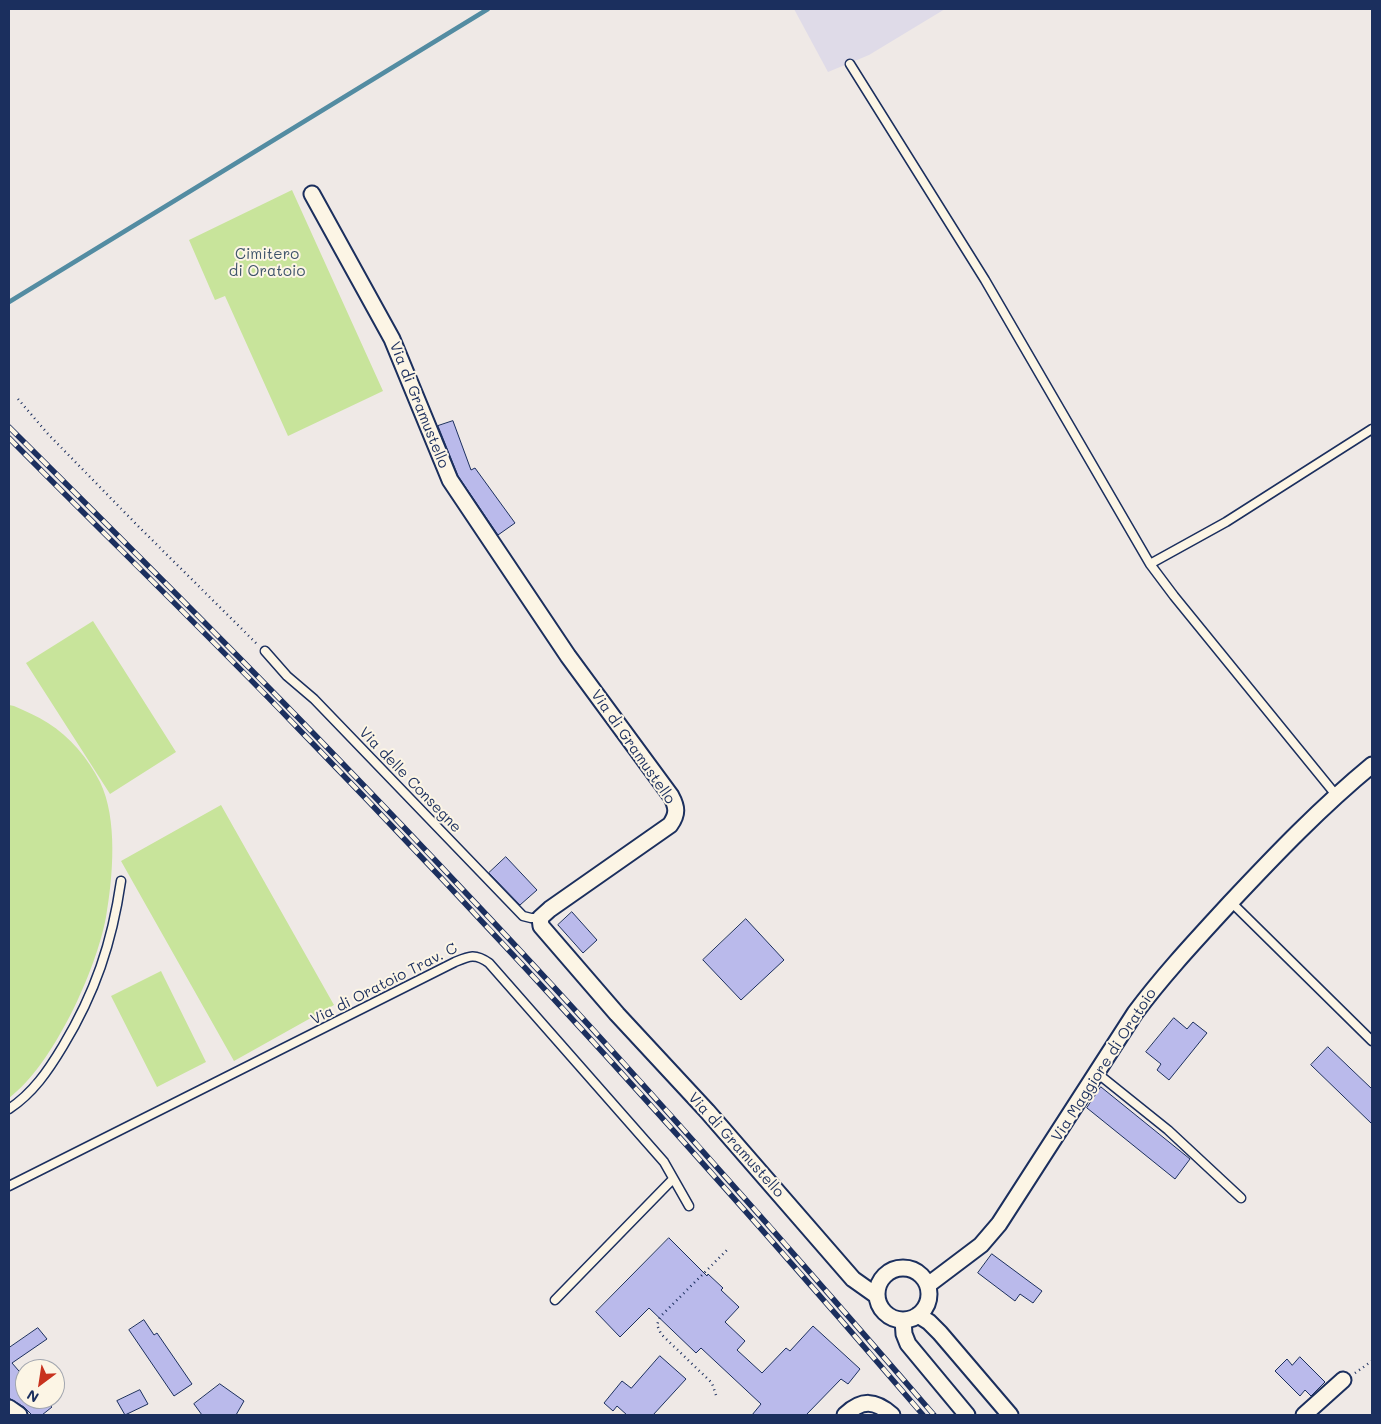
<!DOCTYPE html>
<html>
<head>
<meta charset="utf-8">
<style>
	body { margin:0 }
	#map { position:relative; width:1381px; height:1424px; overflow:hidden; background:#efe9e6; font-family:Mali,sans-serif }
	canvas { display:block }
	.frame { position:absolute; inset:0; border:10px solid #1b2f5e; pointer-events:none }
	.north { position:absolute; left:15px; top:1359px; width:50px; height:50px; box-sizing:border-box; background:#fcf5e5; border:1px solid #a2a6af; border-radius:50%; rotate:211deg; font-size:14px; font-weight:700; line-height:20px; text-align:center; color:#1b2f5e }
	.north::after { content:''; display:block; margin:auto; width:18px; height:22px; background:#c8321e; clip-path:polygon(50% 0,100% 100%,50% 72%,0 100%) }
</style>
</head>
<body>
<div id="map">
<canvas width="1381" height="1424"></canvas>
<div class="frame"></div>
<div class="north">N</div>
</div>
<script>
const ctx = document.querySelector('canvas').getContext('2d');
ctx.lineJoin = 'round';
function fill(path, color) {
  ctx.fillStyle = color;
  ctx.fill(path, 'evenodd');
}
function trace(path, color, width, dash) {
  ctx.strokeStyle = color;
  ctx.lineWidth = width;
  ctx.lineCap = dash ? 'butt' : 'round';
  ctx.setLineDash(dash || []);
  ctx.stroke(path);
}
function label(font, color, halo, rows, align = 'center') {
  ctx.font = font + ' Mali,sans-serif';
  ctx.lineWidth = 4;
  ctx.setLineDash([]);
  ctx.textBaseline = 'middle';
  ctx.strokeStyle = halo;
  ctx.fillStyle = color;
  for (const [text, x, y, turn = 0] of rows) {
    ctx.save();
    ctx.translate(x, y);
    ctx.rotate((+turn || 0) * Math.PI / 180);
    ctx.textAlign = isNaN(turn) ? turn : align;
    if (halo) ctx.strokeText(text, 0, 0);
    ctx.fillText(text, 0, 0);
    ctx.restore();
  }
}
fill(new Path2D(`
	M794,9H945L869,55L828,72Z`), '#dfdbe8');
fill(new Path2D(`
	M292,190L383,391L288,436L225,296L215,300L189,240Z
	M93,621L176,752L110,794L26,663Z
	M9,705L14,706C25,711 37,716 48,723C70,737 88,758 100,782C118,819 113,877 106,917C96,971 53,1065 9,1098Z
	M221,805L334,1005L234,1061L121,861Z
	M161,971L206,1062L157,1087L111,996Z`), '#c8e49b');
trace(new Path2D(`
	M9,302L488,9`), '#538ca2', 4.5);
const building = new Path2D(`
	M453,421L471,470L475,468L515,523L498,535L458,476L438,426Z
	M506,857L537,890L520,905L489,873Z
	M572,912L597,940L583,953L558,925Z
	M746,919L784,960L741,1000L703,960Z
	M1174,1018L1187,1029L1193,1022L1207,1033L1169,1080L1157,1070L1161,1064L1146,1052Z
	M1328,1047L1372,1089V1124L1311,1065Z
	M1101,1087L1190,1159L1175,1179L1087,1108Z
	M669,1238L707,1276L708,1274L723,1288L721,1290L739,1307L725,1322L745,1341L737,1350L762,1373L786,1348L790,1351L813,1326L860,1369L848,1384L841,1379L806,1415H752L761,1404L701,1348L696,1353L649,1308L620,1337L596,1312Z
	M992,1254L1042,1291L1033,1303L1020,1294L1015,1301L978,1273Z
	M144,1320L154,1335L157,1333L192,1384L174,1396L129,1330Z
	M38,1328L47,1339L12,1363L25,1378V1399H43L52,1407L42,1415H32L24,1407L9,1398V1348Z
	M660,1356L686,1379L653,1415H627L617,1406L613,1411L604,1403L622,1381L631,1388Z
	M1300,1357L1325,1382L1311,1396L1305,1390L1300,1396L1275,1371L1287,1359L1292,1365Z
	M220,1384L244,1401L236,1415H202L194,1404Z
	M140,1390L148,1404L125,1415L117,1401Z`);
fill(building, '#babaeb');
trace(building, '#1b2f5e', 1);
const lane = new Path2D(`
	M850,64L985,280L1150,564L1174,596L1336,795
	M1150,564L1226,522L1372,429
	M265,651L287,676L314,699L523,916L531,918H540
	M1231,902L1372,1041
	M1097,1073L1168,1130L1241,1198
	M9,1109C33,1093 48,1071 63,1046C95,993 112,943 121,881
	M9,1186L455,962C469,956 475,953 489,963L664,1162L689,1206
	M555,1300L673,1179`);
const street = new Path2D(`
	M312,194L392,339L450,480L568,656L671,796C677,807 678,814 670,825L550,909L540,918L541,926L617,1014L707,1111L853,1279L877,1296
	M877 1294a26 26 0 1 1 52 0a26 26 0 1 1-52 0Z
	M928,1285L981,1245L999,1224L1135,1013C1164,974 1197,939 1230,903C1275,855 1321,807 1372,765
	M918,1315L929,1322L940,1333L1010,1415
	M903,1320L904,1334L908,1344L967,1415
	M9,1408L19,1415
	M845,1415C862,1399 875,1400 892,1415
	M1304,1415L1343,1380`);
trace(lane, '#1b2f5e', 11);
trace(street, '#1b2f5e', 19);
trace(new Path2D(`
	M18,399L48,434L139,527L258,645
	M1355,1373L1372,1361
	M716,1395L712,1383L661,1334L657,1325L660,1317L727,1250`), '#1b2f5e', 2.5, [1, 4]);
trace(lane, '#fcf5e5', 8);
trace(street, '#fcf5e5', 15);
const rail = new Path2D(`
	M9,427C163,580 317,734 466,893C627,1063 781,1238 934,1415
	M9,438C102,532 197,624 289,719C508,944 719,1177 923,1415`);
trace(rail, '#1b2f5e', 5.5);
trace(rail, '#fcf5e5', 4, [11]);
label('15px', '#3e536a', '#fcf5e5', [
	["Cimitero",267,254],
	["di Oratoio",267,271]
]);
label('15px', '#1b2f5e', '#fcf5e5', [
	["Via di Gramustello",419,405,68],
	["Via di Gramustello",633,747,55],
	["Via delle Consegne",410,780,46],
	["Via di Oratoio Trav. C",384,984,-27],
	["Via Maggiore di Oratoio",1104,1065,-57],
	["Via di Gramustello",736,1145,48]
]);
</script>
</body>
</html>
